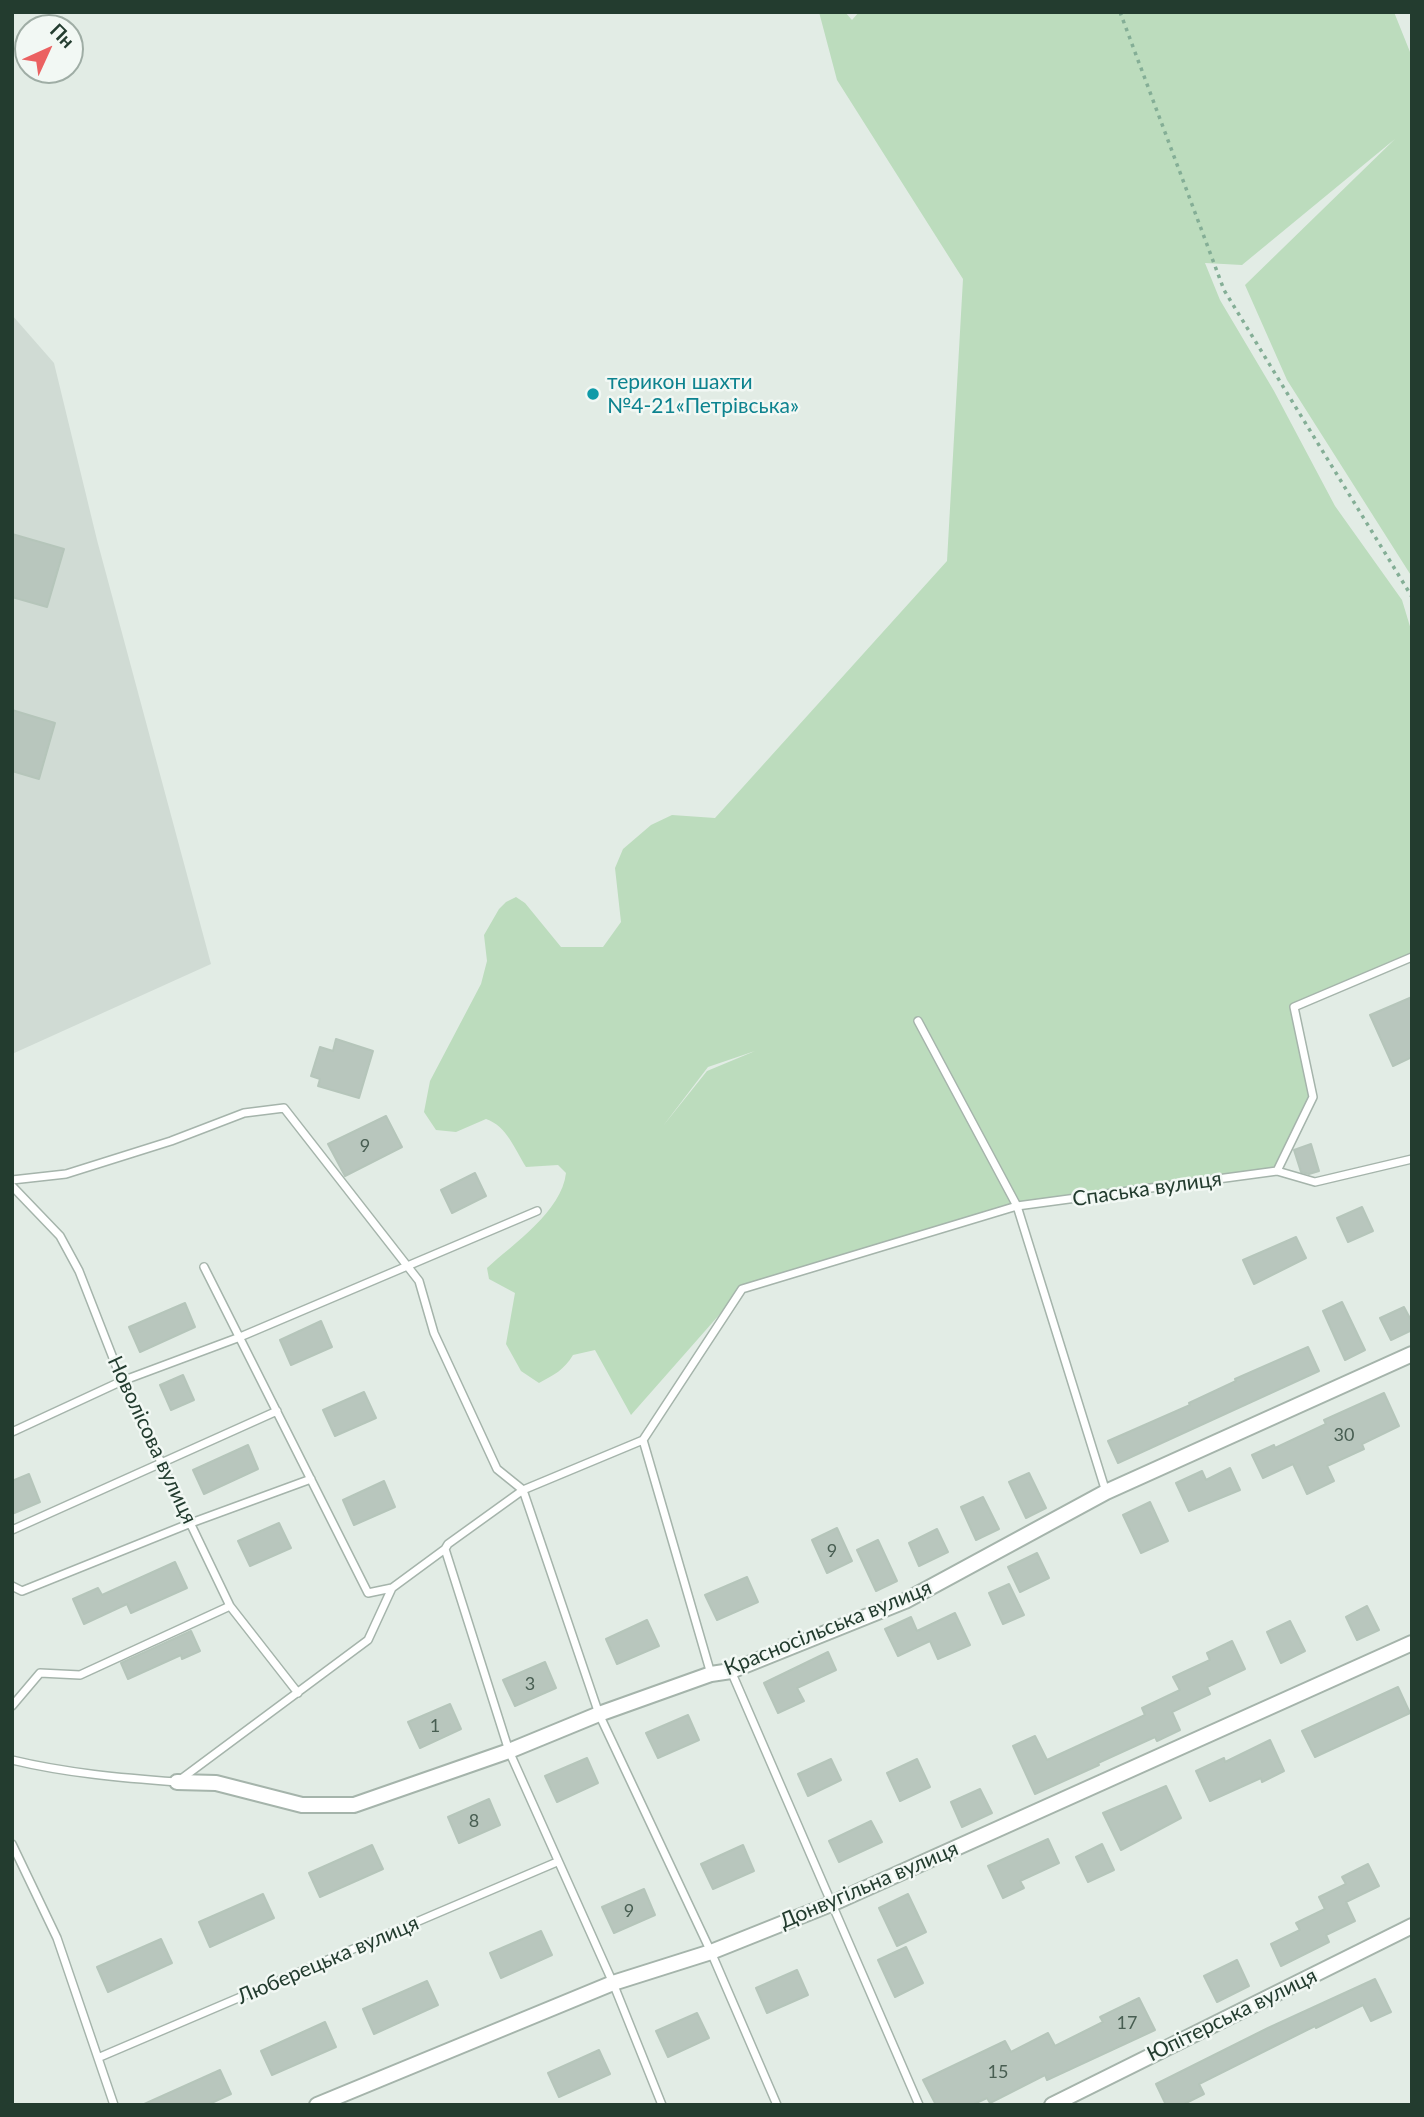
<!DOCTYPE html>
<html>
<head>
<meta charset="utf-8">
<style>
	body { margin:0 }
	#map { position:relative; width:1424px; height:2117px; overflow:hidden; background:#e2ece5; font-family:Lato,sans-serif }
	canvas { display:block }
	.frame { position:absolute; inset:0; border:14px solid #233c2f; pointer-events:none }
	.north { position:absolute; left:14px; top:14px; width:70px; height:70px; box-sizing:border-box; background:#f2f8f4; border:2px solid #9fada5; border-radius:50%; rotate:45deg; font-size:19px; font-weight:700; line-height:28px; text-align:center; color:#233c2f }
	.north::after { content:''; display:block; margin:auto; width:24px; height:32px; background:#eb6161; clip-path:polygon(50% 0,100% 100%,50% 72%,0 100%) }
</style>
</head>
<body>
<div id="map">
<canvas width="1424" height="2117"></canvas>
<div class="frame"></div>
<div class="north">Пн</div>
</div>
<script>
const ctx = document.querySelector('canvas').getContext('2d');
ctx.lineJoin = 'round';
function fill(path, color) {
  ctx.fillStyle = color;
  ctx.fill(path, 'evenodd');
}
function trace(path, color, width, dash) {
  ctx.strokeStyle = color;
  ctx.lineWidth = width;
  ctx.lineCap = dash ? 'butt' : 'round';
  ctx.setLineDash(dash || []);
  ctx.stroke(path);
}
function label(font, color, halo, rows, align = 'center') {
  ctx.font = font + ' Lato,sans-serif';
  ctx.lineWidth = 5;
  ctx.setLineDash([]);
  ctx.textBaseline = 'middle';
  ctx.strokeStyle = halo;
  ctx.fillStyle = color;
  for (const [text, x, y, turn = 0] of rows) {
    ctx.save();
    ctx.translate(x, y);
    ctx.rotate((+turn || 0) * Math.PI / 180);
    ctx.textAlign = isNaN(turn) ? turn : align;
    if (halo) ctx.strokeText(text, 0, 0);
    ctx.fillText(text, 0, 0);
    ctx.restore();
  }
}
fill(new Path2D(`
	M12,315L54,363L97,540L211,964L12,1054Z`), '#d0dbd4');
fill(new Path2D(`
	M819,12H845L852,20L859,12H1394L1412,57V577L1287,380L1245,285L1395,139L1242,265L1205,263L1220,300L1274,391L1335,506L1402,600L1412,633V957L1294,1007L1313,1097L1277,1171L1017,1206L742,1289L631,1415L595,1350L573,1355C564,1370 554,1375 539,1383L521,1371L506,1344L515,1293L489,1279L487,1268C513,1244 562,1211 566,1173L558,1165L526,1167C515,1150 507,1126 486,1119L456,1132L436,1130L424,1112L430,1081L481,984L487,961L484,935L499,909L506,902L516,897L525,903L561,947H603L621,922L615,868L623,849L651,825L672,815L715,818L947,561L963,279L837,80ZM755,1051L707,1071L663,1126L708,1067Z`), '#bcdcbd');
const building = new Path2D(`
	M12,534L64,549L47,607L12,597Z
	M12,710L55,723L39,779L12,771Z
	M1412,997V1057L1393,1066L1370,1015Z
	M336,1039L373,1051L359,1098L318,1086L320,1079L311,1076L320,1047L333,1051Z
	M386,1116L402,1147L345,1176L328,1144Z
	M1311,1144L1319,1171L1309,1174L1301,1172L1294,1150Z
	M475,1173L486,1196L452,1213L441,1190Z
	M1362,1207L1373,1231L1348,1242L1337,1218Z
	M1296,1237L1306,1258L1254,1284L1243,1260Z
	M1342,1302L1365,1350L1345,1360L1323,1311Z
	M185,1303L195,1327L140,1352L129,1327Z
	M1404,1307L1412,1322V1330L1391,1340L1380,1318Z
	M321,1321L332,1347L291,1365L280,1340Z
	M1308,1347L1319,1371L1118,1463L1108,1441L1190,1405L1189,1403L1236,1381L1235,1379Z
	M183,1375L194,1400L171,1410L160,1385Z
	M364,1392L376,1418L335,1436L323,1410Z
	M1384,1393L1399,1426L1362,1444L1364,1449L1327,1466L1334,1481L1307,1494L1293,1464L1263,1478L1252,1455L1274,1445L1275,1448L1326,1424L1324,1420Z
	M248,1445L258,1469L204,1494L193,1470Z
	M1230,1468L1240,1490L1189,1511L1176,1483L1202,1471L1206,1480Z
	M1029,1473L1046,1508L1026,1518L1009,1482Z
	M29,1474L40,1502L12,1514V1481Z
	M384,1481L395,1507L354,1525L343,1500Z
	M983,1497L999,1529L976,1540L961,1507Z
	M1150,1502L1168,1541L1141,1553L1123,1515Z
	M279,1523L291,1548L250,1566L238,1541Z
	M837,1528L852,1561L827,1573L812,1540Z
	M937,1529L948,1552L919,1566L909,1543Z
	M878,1540L897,1581L876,1591L857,1550Z
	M1037,1553L1049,1578L1020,1592L1008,1567Z
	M175,1562L187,1588L131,1613L127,1604L84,1624L73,1599L98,1588L102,1595Z
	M747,1577L758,1602L717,1620L705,1595Z
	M1009,1584L1024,1615L1003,1624L989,1593Z
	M1367,1606L1379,1630L1357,1640L1346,1617Z
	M955,1613L970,1645L938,1659L930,1641L898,1656L885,1629L911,1617L917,1631Z
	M647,1620L659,1646L617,1664L606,1639Z
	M1290,1621L1305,1651L1281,1663L1267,1632Z
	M191,1631L200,1651L182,1659L181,1655L128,1679L121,1663Z
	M1232,1641L1245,1669L1207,1687L1210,1694L1172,1712L1180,1730L1157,1741L1155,1737L1098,1763L1099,1765L1035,1794L1013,1746L1035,1736L1047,1760L1145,1715L1142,1708L1180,1690L1173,1677L1210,1660L1207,1653Z
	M828,1652L836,1670L797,1688L804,1701L778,1713L764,1683Z
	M545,1662L556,1688L515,1706L503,1680Z
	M1398,1687L1410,1713L1315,1757L1302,1731Z
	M450,1704L461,1729L420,1748L408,1722Z
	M688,1715L699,1740L658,1758L646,1733Z
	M1270,1740L1284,1771L1262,1782L1261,1778L1210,1801L1196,1771L1224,1758L1225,1762Z
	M587,1758L598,1783L557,1802L545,1776Z
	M831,1759L841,1780L808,1796L798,1774Z
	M917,1759L930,1787L900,1801L887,1773Z
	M1166,1786L1181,1818L1121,1850L1103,1813Z
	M980,1789L992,1813L962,1827L951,1802Z
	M489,1799L500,1825L459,1843L448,1817Z
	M871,1821L882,1842L839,1862L829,1841Z
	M1048,1839L1059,1863L1020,1881L1024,1888L1003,1898L988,1866Z
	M1102,1844L1114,1870L1088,1882L1076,1857Z
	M372,1845L383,1869L320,1897L309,1873Z
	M743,1845L754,1871L713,1889L701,1864Z
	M1368,1864L1379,1886L1346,1902L1355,1921L1326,1935L1329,1942L1281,1966L1271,1944L1300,1930L1296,1923L1325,1909L1319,1897L1346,1884L1342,1877Z
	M644,1889L655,1915L614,1933L602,1907Z
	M263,1894L274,1918L210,1947L199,1922Z
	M908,1894L926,1932L897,1946L879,1908Z
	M541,1931L552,1955L501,1978L490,1953Z
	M161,1939L172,1963L108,1992L97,1967Z
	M906,1947L923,1983L895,1997L878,1960Z
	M1237,1960L1249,1986L1217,2002L1204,1976Z
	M797,1970L808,1995L767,2013L756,1988Z
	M1375,1979L1391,2012L1371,2021L1363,2005L1316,2028L1315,2026L1199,2084L1204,2094L1182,2105H1166L1156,2084L1268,2028Z
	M427,1981L438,2005L374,2034L363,2009Z
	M1139,1998L1155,2030L1047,2080L1045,2075L990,2103L987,2098L972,2105H936L923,2080L1005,2041L1011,2052L1048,2033L1055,2046L1103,2022L1100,2017Z
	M697,2013L709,2038L668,2057L656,2031Z
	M325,2022L336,2047L272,2075L261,2051Z
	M599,2050L610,2074L559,2097L548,2073Z
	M220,2070L231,2094L207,2105H142Z`);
fill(building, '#b8c6bd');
trace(building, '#b5c5ba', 2);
const service = new Path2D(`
	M918,1021L1017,1206L1106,1492
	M1277,1171L1315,1182L1412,1159
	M12,1180L66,1174L171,1141L244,1113L284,1108L419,1281L434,1333L497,1469L523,1490L599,1714L711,1952L777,2105
	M12,1186L60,1236L79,1271L122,1381L230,1606L298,1693
	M204,1267L368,1593L392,1588
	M12,1432L122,1381L240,1337L537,1211
	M643,1440L711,1674
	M12,1530L277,1411
	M445,1549L509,1751L613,1983L662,2105
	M12,1586L22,1591L191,1523L311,1479
	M731,1671L919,2105
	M12,1706L40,1673L80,1675L230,1606
	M12,1760C66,1773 122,1778 177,1782L368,1640L392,1588L445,1549L448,1544L523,1490L643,1440L742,1289L1017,1206L1277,1171L1313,1097L1294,1007L1412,957
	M12,1844L57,1938L114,2105
	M100,2057L557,1862`);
const minor = new Path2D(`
	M177,1782L216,1783L302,1805H354L509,1751L599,1714L711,1674L731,1671L905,1601L1106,1492L1412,1354
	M317,2105L613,1983L711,1952L831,1904L1412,1643
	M1052,2105L1412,1926`);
trace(service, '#a5b4ab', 10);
trace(minor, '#a5b4ab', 18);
trace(new Path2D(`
	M1120,12L1224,290L1412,597`), '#84ae96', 3.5, [3.5, 5]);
trace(service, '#fff', 7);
trace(minor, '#fff', 14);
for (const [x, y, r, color] of [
	[593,394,7,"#0f9aa8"]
]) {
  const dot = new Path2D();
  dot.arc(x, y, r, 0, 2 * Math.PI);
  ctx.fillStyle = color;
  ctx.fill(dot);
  trace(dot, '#f2f8f4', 2.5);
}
label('18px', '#485e52', null, [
	["9",365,1146],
	["30",1344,1435],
	["9",832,1551],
	["3",530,1684],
	["1",435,1726],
	["8",474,1821],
	["9",629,1911],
	["17",1127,2023],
	["15",998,2072]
]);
label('21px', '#0d838f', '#f2f8f4', [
	["терикон шахти",607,382],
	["№4-21«Петрівська»",607,406]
], 'left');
label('21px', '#233c2f', '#f2f8f4', [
	["Спаська вулиця",1147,1189,-8],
	["Новолісова вулиця",152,1440,65],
	["Красносільська вулиця",828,1628,-22],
	["Донвугільна вулиця",869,1885,-23],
	["Люберецька вулиця",328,1960,-23],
	["Юпітерська вулиця",1232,2015,-26]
]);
</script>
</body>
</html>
